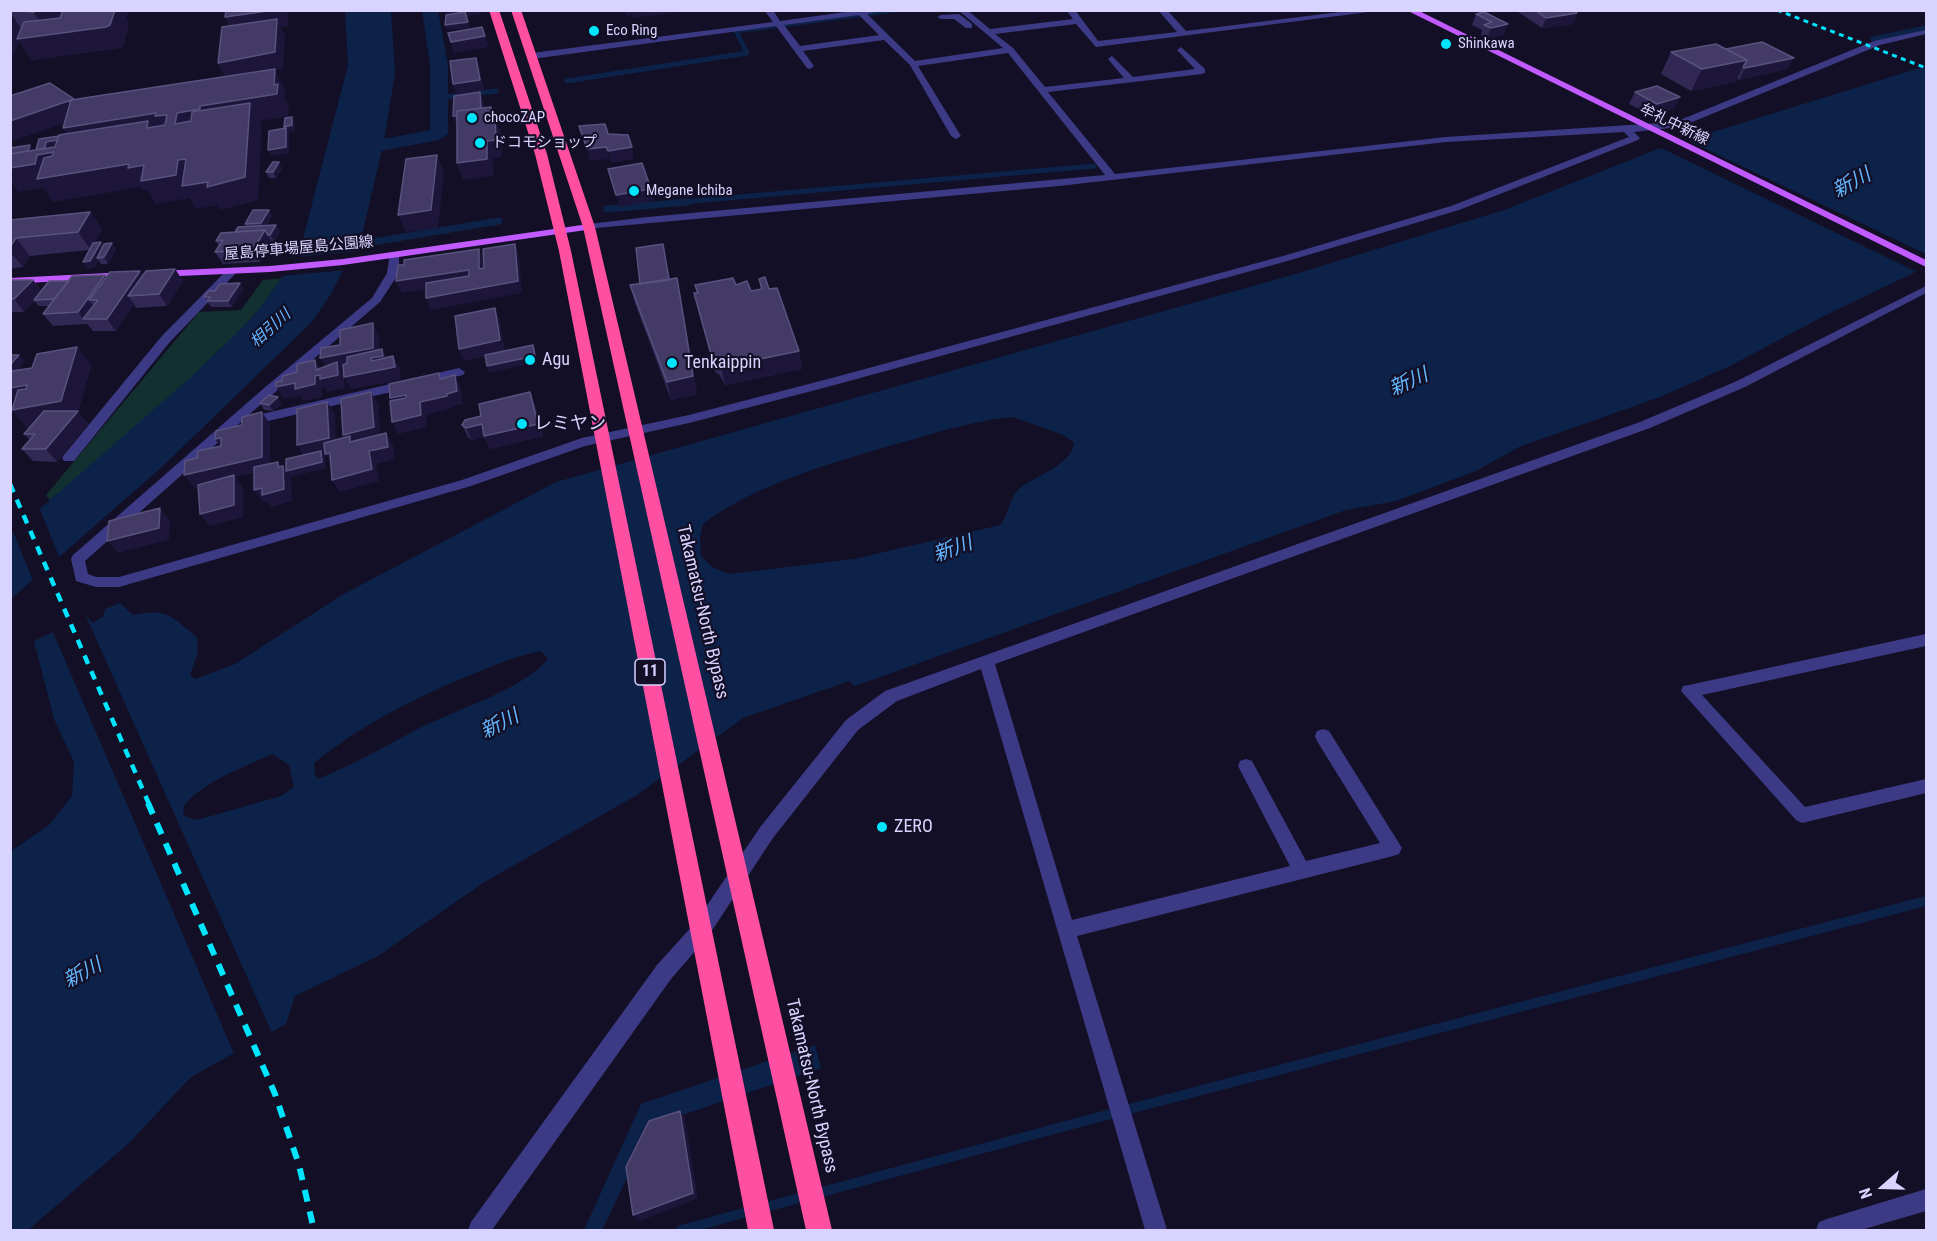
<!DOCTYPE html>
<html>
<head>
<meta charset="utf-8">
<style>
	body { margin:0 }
	#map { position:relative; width:1937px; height:1241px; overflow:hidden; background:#130f26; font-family:"Roboto Condensed",sans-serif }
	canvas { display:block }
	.frame { position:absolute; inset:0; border:12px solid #d9d4ff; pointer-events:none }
	.north { position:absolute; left:1853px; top:1157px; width:60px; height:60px; -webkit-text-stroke:4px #130f26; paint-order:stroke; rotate:250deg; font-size:16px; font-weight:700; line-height:24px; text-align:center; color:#d9d4ff }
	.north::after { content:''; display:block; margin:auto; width:21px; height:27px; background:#d9d4ff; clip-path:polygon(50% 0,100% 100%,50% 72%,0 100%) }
</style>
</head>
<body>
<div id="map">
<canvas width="1937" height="1241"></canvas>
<div class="frame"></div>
<div class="north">N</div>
</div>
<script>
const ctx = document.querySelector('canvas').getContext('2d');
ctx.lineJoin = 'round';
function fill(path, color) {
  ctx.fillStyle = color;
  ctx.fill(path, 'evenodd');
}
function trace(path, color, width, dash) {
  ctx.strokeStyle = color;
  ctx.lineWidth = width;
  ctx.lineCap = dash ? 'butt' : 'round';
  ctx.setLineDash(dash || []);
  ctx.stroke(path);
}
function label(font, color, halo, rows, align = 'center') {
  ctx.font = font + ' "Roboto Condensed","Noto Sans JP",sans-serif';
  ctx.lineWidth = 4.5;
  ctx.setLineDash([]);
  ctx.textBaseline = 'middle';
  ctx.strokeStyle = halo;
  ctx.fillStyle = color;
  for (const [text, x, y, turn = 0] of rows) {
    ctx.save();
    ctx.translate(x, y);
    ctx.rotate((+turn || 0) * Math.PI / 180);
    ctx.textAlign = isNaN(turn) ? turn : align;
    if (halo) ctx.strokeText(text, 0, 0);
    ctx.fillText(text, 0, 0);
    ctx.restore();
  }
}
fill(new Path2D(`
	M284,278C223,361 128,432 51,501L46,495L199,312L241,310L263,280Z`), '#12302f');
fill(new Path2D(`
	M345,11H391L395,73L384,141L359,248L346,264L331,294L312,322L163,466L11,599V534L192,376L253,317L299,254L348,65Z
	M1926,66V267L1826,315L1730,366L1660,397L1519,447L1476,471L1396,501L1346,510L855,686L849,681L743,718L637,795L483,883L378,956L295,996L286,1024L191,1077L128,1144L28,1230H11V851L49,825L72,796L74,762L54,719L34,641L87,616L92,623L103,617L105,609L120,603L133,615C169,608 170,616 197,637L198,652L190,675L195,679L235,664L342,595L556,482L1292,275L1504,210L1658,149ZM1013,417L1063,435L1074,443C1071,465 1037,475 1020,488C1008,499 1010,513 1000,525L854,559L729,574L712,567L701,556L700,537L703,524C758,482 844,459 911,440C945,430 978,420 1013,417ZM541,651L548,659C523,690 451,711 414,731C382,748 352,765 318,779L315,774L314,763C360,726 409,701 463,678C488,668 514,656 541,651ZM272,754L289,765L294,787L281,796L197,820L184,816L183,807C205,780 241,769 272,754Z
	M815,1045L821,1068L653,1125L602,1230H584L641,1104Z`), '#0c2248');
fill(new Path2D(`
	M1688,137L1693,143L1926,254V270L1919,273L1657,146Z
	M360,251L346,270L281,276L294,257Z
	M39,507L61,561L34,583L12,529Z
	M85,614L273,1035L235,1056L52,630Z`), '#130f26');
trace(new Path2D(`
	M1873,39L1926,28
	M567,81L747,53L736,31L894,10
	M438,98L496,91
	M670,203L1094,166`), '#0c2248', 5);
trace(new Path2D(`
	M607,209L687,202
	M349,246L499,221`), '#0c2248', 7);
trace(new Path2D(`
	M681,1230L1099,1117L1926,901`), '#0c2248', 10);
fill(new Path2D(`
	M422,10H438L448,64V134L439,140L354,156L347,154L344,150L347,146L430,130V64Z`), '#0c2248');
fill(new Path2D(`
	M764,10H773L780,21L860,10H886L867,14L915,61L1003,48L958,10H967L990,29L1073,19L1066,10H1075L1098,41L1177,32L1158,10H1167L1186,31L1356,10H1384L1096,47L1076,24L995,34L1013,48L1045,87L1124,78L1108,59L1112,56L1133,77L1195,69L1177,50L1181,47L1205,69V73L1202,74L1048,92L1115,174L1446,137L1675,122L1874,41L1926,30V34L1880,45L1680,127L1634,132L1640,138L1638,140L1459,210L1291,260L831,386L689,423L585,446L471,486L119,587H96L76,581L71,559L73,555L263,389L372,298L387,273L390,253L399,255V273L380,302L245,418L459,368L465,372L463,375L247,426L241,422L85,561L88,574L96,577H119L462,480L582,438L689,415L828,379L1283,256L1451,206L1629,137L1624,132L1446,142L1059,186L585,229L584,227L589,224L648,217L1105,175L1008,53L918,66L961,136L956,139L951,136L910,65L884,40L803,51L814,66L810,69L807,68L776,26L532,59L528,56L532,53L773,22ZM859,15L879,35L800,46L784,25Z
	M959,14L972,24V28H966L954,19H941L937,17L941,15Z
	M232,268L236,269V273L169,343L74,461H64L62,458L64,455L161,337L228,269Z
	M1926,286V293L1745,387L1650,428L995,664L1072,920L1290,866L1238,766L1240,761L1246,759L1252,761L1306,861L1380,843L1317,741L1315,736L1317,731L1323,729L1329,731L1402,848L1399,854L1393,856L1077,936L1167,1230H1145L981,669L897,701L858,730L773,838L709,935L671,979L492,1230H468L471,1222L657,965L695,923L761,826L846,720L885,691L1640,422L1737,381Z
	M1926,634V646L1702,695L1805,807L1926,779V793L1802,823L1796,820L1681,691L1683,686L1689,685Z
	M1926,1189V1211L1861,1230H1816L1819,1222L1827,1219Z`), '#3d3a85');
fill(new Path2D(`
	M1406,10H1417L1926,260V267Z
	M589,224L594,227L593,229L343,265L270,272L157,277L151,274L157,271L270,266L343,259Z
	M127,272L133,275L131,277L10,284V278Z`), '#c25bff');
fill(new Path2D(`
	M489,10H499L547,154L571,251L774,1230H748L559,251L535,154Z
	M511,10H521L595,227L832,1230H806L583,227Z`), '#ff4fa3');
trace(new Path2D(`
	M1777,10L1926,68`), '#00e5ff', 3, [5, 4.5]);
trace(new Path2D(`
	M10,484L149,804`), '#00e5ff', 4.5, [9, 8]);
trace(new Path2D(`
	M148,803L275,1094L299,1165L314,1230`), '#00e5ff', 6, [12, 10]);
fill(new Path2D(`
	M10,10H128L126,18L129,23L123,46L119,48L31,60L19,41L10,62Z
	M1515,10H1573L1577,13L1573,24L1542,28Z
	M1484,12L1504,35L1487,39L1481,35L1482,30L1472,25L1476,14Z
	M1726,49L1787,69L1739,80L1737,78L1735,82L1691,91L1661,74L1671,52Z
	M1635,92L1680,97L1674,108L1651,115L1629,104Z
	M282,168L276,178H269L266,172Z
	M269,210L272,216L267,225L280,231L274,241H271L272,242L260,262L223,264L215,252L219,246L216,241L246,226L245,224Z
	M90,212L102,230L94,243L116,249L108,264H101L98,260L94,267L87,268L83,262L89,250L30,256L23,267L10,269V220Z
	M663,244L670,279L681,296L697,394L671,400L635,303L630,285L640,284Z
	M175,269L183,281L167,306L136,308L134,304L116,331H93L87,324L53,326L43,314L49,306H39L34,301L24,312H10V280H33L41,291L69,281L106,276L140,271L143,275Z
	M759,279L769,289L799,351L802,369L725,385L719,374L715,372L694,293H697L695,285H736L751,291L761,289Z
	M240,283L243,289L232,307H211L204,297L215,291Z
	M77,347L91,365L78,412L88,424L57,462L33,461L22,449L30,440L24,434L30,428H28L12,410L15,400L10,394V355L24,361L17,371L32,368Z
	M260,403H282L273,411L264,410Z
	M535,405L543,436L490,449L484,437L472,440L468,437L462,425Z`), '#312854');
fill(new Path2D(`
	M39,10H71L47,33L33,12Z
	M115,10H128L126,18L129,23L123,46L119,48L31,60L19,41L10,62V12L23,31Z
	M274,10H288V26L280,27L285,35L283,69L275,70L285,91V99L289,106L288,116L260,121L262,125L258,200L220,210L218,205L196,209L189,198L156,204L147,190L143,191L141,187L53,202L43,188L18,192L13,184L10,185V165L30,145L37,155L44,151L46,142L69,138L63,128L156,113L167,115L180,137L129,164L186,159L208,182L175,124L177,113L200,106L226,80L218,63L233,33L225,17Z
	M445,10H479L480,14L467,16L470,28L447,30L445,25L448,19Z
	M625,10H686V11L633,18L632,15L626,16Z
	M1577,13L1573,24L1542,28L1546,18Z
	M1508,24L1504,35L1487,39L1491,28Z
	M482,27L489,47L454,53L451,42Z
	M476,58L480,69L484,91L457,95L453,84Z
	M1794,58L1787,69L1739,80L1745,68Z
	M1747,60L1735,82L1691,91L1702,69Z
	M480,92L484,103L485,124L457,128L453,116Z
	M1680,97L1674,108L1651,115L1657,104Z
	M74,99L85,116L10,142V121Z
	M491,107L501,133L502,157L493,159L494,176L463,180L457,163L487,141L491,116Z
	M292,117L295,123V131L289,132V153L271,156L268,150L286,130L284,127Z
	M606,147L609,159L590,161L587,149Z
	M632,147L634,159L611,163L608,151Z
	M437,155L444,172L438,228L406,232L398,215Z
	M279,162L282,168L276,178L273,172Z
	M651,189L654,200L620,207L616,195Z
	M269,210L272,216L264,229L261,223Z
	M90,212L102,230L91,250L78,232Z
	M276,225L280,231L274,241L270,235Z
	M265,230L272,242L260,262L253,250Z
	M16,238L30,256L23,267L10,252V247Z
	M101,242L105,248L97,258L98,260L94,267L87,268L83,262Z
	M112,243L116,249L108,264L104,257Z
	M515,244L519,256L522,293L431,310L426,298L518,281Z
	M663,244L666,256L672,295L644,300Z
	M479,249L484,262L483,281L479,269Z
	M175,269L183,281L167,306L159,294Z
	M469,270L474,282L402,293L396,281Z
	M140,271L149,283L128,296L134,304L116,331L107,319Z
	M105,275L114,287L98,300H89L97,311L83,319L87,324L78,312Z
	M677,278L681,296L697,394L671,400L667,382Z
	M33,280L42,292L24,312L14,299Z
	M240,283L243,289L232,307L228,301Z
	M495,308L500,321L505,352L464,361L459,349Z
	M373,323L379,336V357L382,349L388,361L393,356L400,368L401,380L351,389L344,377L345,388L327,392L325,388H322V397L303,401L300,396L284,399L276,387L315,360L323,372L327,370L320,358ZM372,362L344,375L340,368Z
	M533,345L535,351L537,362L489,373L487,366Z
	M77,347L91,365L78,412L88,424L57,462L46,449L71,420L28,428L12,410Z
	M799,351L802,369L725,385L721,367Z
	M19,355L24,361L10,378V365Z
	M455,375L461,387L463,404L452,406L453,408L426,415L427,427L398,434L392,422L420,402L447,394Z
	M27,385L22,407L10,394V388Z
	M371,392L378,404L381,440L350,447L343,435Z
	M530,392L535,405L543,436L490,449L484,437L472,440L466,428Z
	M406,395L412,407L397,411L390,398Z
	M278,397L282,403L273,411L269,405Z
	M327,402L335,414L336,450L323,453L325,457L326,468L290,477L286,471L305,458L297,445Z
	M262,412L270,424V469L235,477L243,487V517L209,526L200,514L234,478L194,488L184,475Z
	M386,433L393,445L395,459L376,464L379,481L340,492L332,480L369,451Z
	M221,438L224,451L215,439Z
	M330,453L332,466L325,454Z
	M278,462L283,469V466L291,478L292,501L271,507L267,501L263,502L254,490L278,467Z
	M160,508L170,520L169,540L118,553L107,541Z
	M680,1111L685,1118L698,1198L640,1221L633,1215Z`), '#1d163a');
const building = new Path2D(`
	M12,10H39L33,12Z
	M63,10H115L110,25L106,27L17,39L24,22L60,18Z
	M226,10H274L225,17Z
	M1535,10H1573L1577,13L1546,18Z
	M465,12L468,22L445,25L446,15Z
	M1484,12L1508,24L1491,28L1484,25L1492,22L1476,14Z
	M277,19L275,52L218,63L222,27Z
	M482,27L485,36L451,42L448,33Z
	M1762,42L1794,58L1745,68L1743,67L1747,60L1726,49Z
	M1716,44L1747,60L1702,69L1671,52Z
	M476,58L480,80L453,84L450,61Z
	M275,69L274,85L278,84L277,94L200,106V109L177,113L175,124L191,121L192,112L250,103L245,177L207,187L208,182L182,186L186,159L178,160L176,175L141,181L144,165L128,168L129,164L37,179L44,158L52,156L54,152L37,155L35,164L10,168V154L55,147L59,135L148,121L147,128L165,125L167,115L155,116L156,113L63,128L71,100Z
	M50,83L74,99L10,121V96Z
	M1657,86L1680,97L1657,104L1635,92Z
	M480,92L481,108L457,111V116H453L454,96Z
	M491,107V116H495L496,140L487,141V159L457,163V111Z
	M292,117V125L284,127L285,118Z
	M605,124L608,134L628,135L632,147L608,151L606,147L587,149L579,126Z
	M286,128V147L268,150L269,131Z
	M59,136L57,140L46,142L45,148L36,150L39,139Z
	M30,145L28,151L10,154V148Z
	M437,155L431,210L398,215L406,159Z
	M273,162H279L273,172H266Z
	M642,163L651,189L616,195L608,169Z
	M253,210H269L261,223L245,224Z
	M90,212L78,232L16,238L10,247V220Z
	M276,225L270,235H268L265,230L235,232L238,227Z
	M265,230L253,250L215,252L223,240L216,241L221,233Z
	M101,242L90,261L83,262L93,243Z
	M112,243L104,257L97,258L104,244Z
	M515,244L518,281L426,298V283L469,276V270L396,281L398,265H404V260L479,249V269L484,268L483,249Z
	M663,244L669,280L640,284L636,248Z
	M175,269L159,294L128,296L146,271Z
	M140,271L107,319H83L98,300H89L110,272Z
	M105,275L78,312L43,314L72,276Z
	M765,277L769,289L777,288L799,351L721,367L715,356L711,354L694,293H698L695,285L733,278L736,285L747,281L751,291L762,289L759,279Z
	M677,278L693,376L667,382L630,285Z
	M10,280H33L14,299H10Z
	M49,281H69L54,299L34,300Z
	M240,283L228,301H207L210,297H204L208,291H215L220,284Z
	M495,308L500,340L459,349L455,316Z
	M373,323V348L320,358L321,348L340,345V330Z
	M533,345L535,356L487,366L485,355Z
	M77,347L61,401L12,410L18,390L26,389L27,385L10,388V376L12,371L32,368L37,354Z
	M382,349L383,356L371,358L372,361L393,356L395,367L344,377L343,365L347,363V357Z
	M10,355H19L10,365Z
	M315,360L316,370L337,362L338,375L320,379V375L315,376V384L295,389V383L276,387V382L282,381L283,376L297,372V364Z
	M439,373L440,379L455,375L457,391L447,394V396L420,402L421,415L392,422L390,401L406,398V395L390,398L389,384Z
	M371,392L374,427L343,435L341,399Z
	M530,392L538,424L484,436L482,424L466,428L462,425L465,420L481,416L479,404Z
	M269,395L278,397L269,405L260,403Z
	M327,402L329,438L297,445V409Z
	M44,411H78L46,449H22L35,434H24Z
	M262,412V457L184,475L185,461L197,458L198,451L221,446V438L215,439L216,431L242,425V417Z
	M386,433L388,447L369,451L372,469L332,480L330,453L325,454L324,443L350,436V442Z
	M321,451L322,462L286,471V459Z
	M278,462V467L283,466L284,489L262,495V488L254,490V467Z
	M234,475V505L200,514L198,485Z
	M160,508L159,528L107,541L109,521Z
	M680,1111L693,1193L633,1215L626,1167L649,1121Z`);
fill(building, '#433a66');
trace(building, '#5a527e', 1.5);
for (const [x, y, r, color] of [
	[594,31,6,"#00e5ff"],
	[1446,44,6,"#00e5ff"],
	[472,118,6,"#00e5ff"],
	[480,143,6,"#00e5ff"],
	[634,191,6,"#00e5ff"],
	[530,360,6,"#00e5ff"],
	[672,363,6,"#00e5ff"],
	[522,424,6,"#00e5ff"],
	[882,827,6,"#00e5ff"]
]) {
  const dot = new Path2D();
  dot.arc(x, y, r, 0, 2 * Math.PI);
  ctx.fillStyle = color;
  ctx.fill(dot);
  trace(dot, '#130f26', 2);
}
label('15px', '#d9d4ff', '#130f26', [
	["Eco Ring",606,31],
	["Shinkawa",1458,44],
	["chocoZAP",484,118],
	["ドコモショップ",492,143],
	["Megane Ichiba",646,191]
], 'left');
label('15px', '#d9d4ff', '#130f26', [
	["牟礼中新線",1674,125,26],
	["屋島停車場屋島公園線",299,249,-5]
]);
label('italic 16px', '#62b6ff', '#130f26', [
	["相引川",271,329,-42]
]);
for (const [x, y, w] of [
	[650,672,30]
]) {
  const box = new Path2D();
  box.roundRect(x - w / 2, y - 13, w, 26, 4.5);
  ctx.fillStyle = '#130f26';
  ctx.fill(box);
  trace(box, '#d9d4ff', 1.5);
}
label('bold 16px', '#d9d4ff', null, [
	["11",650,672]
]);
label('18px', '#d9d4ff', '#130f26', [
	["Agu",542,360],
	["Tenkaippin",684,363],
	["レミヤン",534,424],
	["ZERO",894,827]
], 'left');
label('18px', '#d9d4ff', '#130f26', [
	["Takamatsu-North Bypass",702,612,77],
	["Takamatsu-North Bypass",811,1086,77]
]);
label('italic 20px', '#62b6ff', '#130f26', [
	["新川",1852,184,-29],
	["新川",1409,383,-24],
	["新川",953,550,-20],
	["新川",500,725,-27],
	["新川",83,974,-28]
]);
</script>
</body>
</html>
